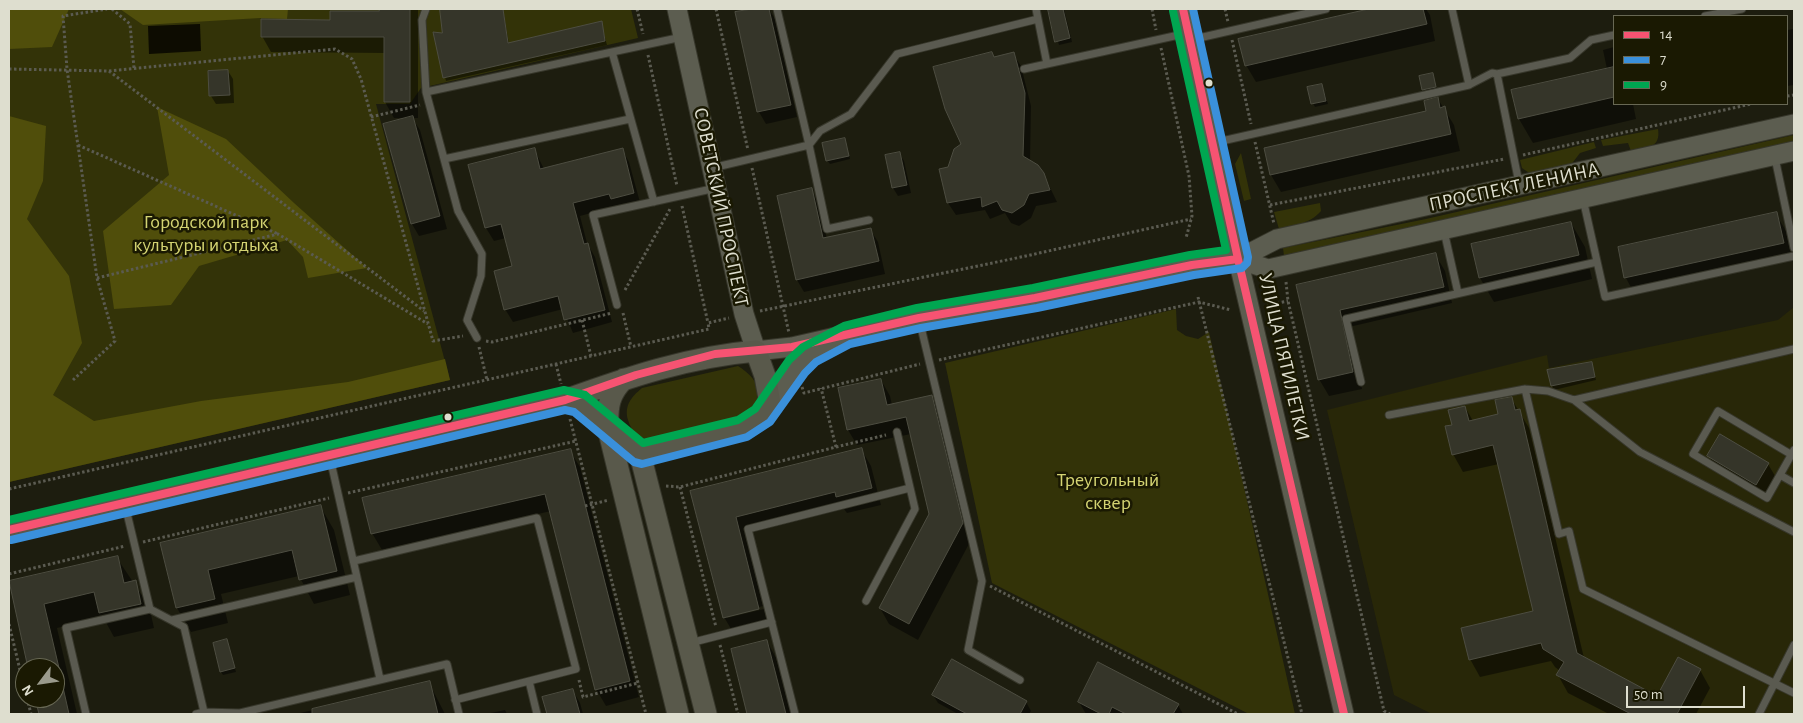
<!DOCTYPE html>
<html>
<head>
<meta charset="utf-8">
<style>
	body { margin:0 }
	#map { position:relative; width:1803px; height:723px; overflow:hidden; background:#1d1d0f; font-family:"Alegreya Sans",sans-serif }
	canvas { display:block }
	.frame { position:absolute; inset:0; border:10px solid #dedecf; pointer-events:none }
	.legend { position:absolute; left:1613px; top:15px; width:175px; height:90px; box-sizing:border-box; background:#1a1902; border:1px solid #686854; margin:0; padding:6px 9px; list-style:none; font-size:15px; color:#dedecf }
	.legend li { display:flex; align-items:center; gap:10px; height:25px }
	.legend b { width:25px; border:1px solid #686854 }
	.north { position:absolute; left:15px; top:658px; width:50px; height:50px; box-sizing:border-box; background:#1a1902; border:1px solid #686854; border-radius:50%; rotate:239deg; font-size:14px; font-weight:700; line-height:20px; text-align:center; color:#dedecf }
	.north::after { content:''; display:block; margin:auto; width:18px; height:22px; background:#9a9a8c; clip-path:polygon(50% 0,100% 100%,50% 72%,0 100%) }
	.scale { position:absolute; left:1626px; top:686px; width:119px; height:22px; box-sizing:border-box; border:2px solid #dedecf; border-top:0; padding-left:6px; font-size:15px; line-height:18px; white-space:nowrap; color:#dedecf; -webkit-text-stroke:4px #1a1902; paint-order:stroke }
</style>
</head>
<body>
<div id="map">
<canvas width="1803" height="723"></canvas>
<div class="frame"></div>
<ul class="legend">
<li><b style="height:6px;background:#f65372"></b>14</li>
<li><b style="height:6px;background:#3a90db"></b>7</li>
<li><b style="height:6px;background:#00a651"></b>9</li>
</ul>
<div class="north">N</div>
<div class="scale">50 m</div>
</div>
<script>
const ctx = document.querySelector('canvas').getContext('2d');
ctx.lineJoin = 'round';
function fill(path, color) {
  ctx.fillStyle = color;
  ctx.fill(path, 'evenodd');
}
function trace(path, color, width, dash) {
  ctx.strokeStyle = color;
  ctx.lineWidth = width;
  ctx.lineCap = dash ? 'butt' : 'round';
  ctx.setLineDash(dash || []);
  ctx.stroke(path);
}
function label(font, color, halo, rows, align = 'center') {
  ctx.font = font + ' "Alegreya Sans",sans-serif';
  ctx.lineWidth = 5;
  ctx.setLineDash([]);
  ctx.textBaseline = 'middle';
  ctx.strokeStyle = halo;
  ctx.fillStyle = color;
  for (const [text, x, y, turn = 0] of rows) {
    ctx.save();
    ctx.translate(x, y);
    ctx.rotate((+turn || 0) * Math.PI / 180);
    ctx.textAlign = isNaN(turn) ? turn : align;
    if (halo) ctx.strokeText(text, 0, 0);
    ctx.fillText(text, 0, 0);
    ctx.restore();
  }
}
fill(new Path2D(`
	M1794,307V714H1432L1394,695L1327,410L1547,355L1549,368L1778,320Z`), '#282708');
fill(new Path2D(`
	M9,9H631L638,38L421,88L410,104H376L450,380L9,482Z
	M1658,129C1661,148 1647,148 1631,151L1628,143L1603,146L1601,140Z
	M1794,135V142L1284,256L1283,248L1426,219Z
	M1594,142L1596,148L1580,153L1570,166L1532,175L1522,168L1520,160Z
	M1241,153L1251,199L1244,201L1235,164Z
	M1320,203L1321,211C1310,224 1294,225 1279,229L1274,212Z
	M1176,309L1177,330L1186,336L1198,339L1209,332L1295,714H1249L992,583L945,363Z
	M738,366C761,380 770,404 743,420C732,426 708,429 694,432C680,436 664,443 649,440C639,438 631,431 628,420C624,406 631,397 642,388Z`), '#333308');
fill(new Path2D(`
	M9,9H69L52,47L9,49Z
	M120,9H288L287,19L260,18L143,25Z
	M157,107L226,139L294,203L367,268L308,278L303,257L287,240L199,266L171,305L114,309L103,231L169,175Z
	M9,116L46,126L43,181L27,219L69,276L82,343L53,395L94,421L201,401L348,382L445,359L450,380L9,482Z`), '#504e0b');
fill(new Path2D(`
	M200,24L201,51L149,54L148,26Z`), '#0d0c01');
fill(new Path2D(`
	M380,9H418V118H412L420,130L447,229L419,236L412,224L409,118H394L385,102V53L271,52L262,36L380,12Z
	M442,9H503L509,44L601,23L607,45L446,81L434,33L443,34Z
	M757,9H769L775,19L797,117L766,124L759,112L736,13Z
	M1049,9H1064L1072,42L1059,45Z
	M1375,9H1426L1430,15L1435,41L1256,82L1246,65L1240,40Z
	M1794,29V85L1787,86V30Z
	M1614,47V104H1633L1636,119L1533,143L1519,119L1607,69L1603,50Z
	M1013,54L1021,66L1031,106L1030,162L1043,173L1057,202L1036,206L1031,218L1019,226L1011,223L1005,213L990,219L985,210L956,215L948,203L949,168L963,145L994,59Z
	M228,71L233,79L234,103L216,104L211,96Z
	M1433,75L1437,91L1425,93L1421,77Z
	M1322,85L1328,104L1315,107L1313,103Z
	M1438,99L1454,125L1460,151L1281,192L1271,175L1428,112Z
	M845,139L850,159L830,164L827,160Z
	M534,149L544,169L622,149L629,162L641,206L619,211L616,206L580,216L587,243L595,257L612,322L573,333L563,309L513,322L505,309L513,267L506,238L494,241L486,228L470,166Z
	M899,153L904,161L911,193L898,196L893,188Z
	M811,189L818,202L827,239L870,229L878,242L885,274L804,292L797,280Z
	M1776,214L1786,231L1792,260L1635,295L1626,278L1619,248Z
	M1571,223L1585,247L1592,279L1494,302L1480,278Z
	M1435,254L1445,271L1452,303L1349,327L1362,389L1329,396L1319,379L1298,286Z
	M1591,363L1596,380L1554,390L1552,386Z
	M881,380L890,396L892,405L931,396L940,412L971,540L918,640L889,624L880,608L930,514L911,434L857,445L848,430Z
	M1511,398L1529,428L1584,658L1658,698L1700,670L1710,688L1696,714H1609L1568,693L1558,675L1560,671L1555,667L1551,661L1480,677L1470,659L1534,612L1499,464L1463,472L1453,454V426L1465,407L1473,421L1499,415Z
	M861,449L871,466L881,505L847,513L844,509L745,534L763,606L727,616V618L764,609L768,626L734,634L724,617L692,492Z
	M570,451L580,467L639,697L606,706L596,689L551,511L382,550L372,533Z
	M1709,456L1768,464L1778,481L1766,502L1718,473Z
	M320,506L334,530L350,595L314,604L299,576L221,594L228,623L191,632L177,608L162,544Z
	M117,558L149,606L154,628L114,637L103,617L57,628L77,714H40L36,698H55V668H29L10,582Z
	M227,640L236,672L223,675L221,672Z
	M767,641L776,658L791,714H749L732,650Z
	M429,683L445,714H296Z
	M573,691L580,703L583,714H548L544,698Z
	M933,695L1026,702L1031,711L1029,714H958L938,703Z
	M1079,702L1178,705L1183,714H1086Z
	M505,710L507,714H486Z`), '#0007');
const building = new Path2D(`
	M379,9H410V102H384V37H261V19L330,20V11H379Z
	M440,9H503L508,43L602,21L605,41L443,78L433,32L442,33Z
	M752,9H769L791,105L757,112L735,12Z
	M1048,9H1063L1070,38L1055,42Z
	M1369,9H1423L1427,24L1245,66L1238,39Z
	M992,52L994,57L1014,52L1025,93L1023,156L1038,165L1044,173L1050,190L1029,194L1024,205L1012,213L1002,210L997,201L982,207L981,197L947,203L939,169L948,167L954,149L961,144L945,109L933,67Z
	M1614,67V97L1518,119L1511,90Z
	M228,70L230,95L209,96L208,71Z
	M1433,73L1436,87L1422,90L1419,76Z
	M1322,84L1326,101L1311,104L1307,87Z
	M1438,97L1440,108L1445,106L1451,134L1270,175L1264,148L1426,111L1424,101Z
	M413,116L440,216L411,224L383,124Z
	M845,138L849,156L826,161L822,143Z
	M535,148L540,169L623,148L634,193L611,199L609,194L573,203L584,244L588,243L605,310L564,320L558,296L504,310L494,271L512,266L501,224L485,228L468,165Z
	M900,152L907,185L892,188L885,155Z
	M812,188L823,238L871,228L879,261L796,280L777,196Z
	M1777,212L1784,243L1624,278L1618,247Z
	M1571,222L1579,255L1479,278L1471,244Z
	M1436,253L1444,287L1340,310L1353,372L1318,380L1296,285Z
	M1592,362L1595,377L1551,386L1547,370Z
	M881,379L887,405L932,395L963,523L909,624L879,608L929,514L906,417L847,430L838,388Z
	M1512,397L1515,410L1520,409L1577,653L1657,696L1678,657L1701,669L1677,714H1631L1556,675L1564,662L1543,649L1541,643L1469,660L1461,628L1533,611L1493,445L1452,455L1445,426L1452,425L1448,410L1465,406L1469,421L1498,414L1495,400Z
	M1720,434L1769,463L1756,485L1707,456Z
	M862,448L872,488L836,497L835,492L736,517L759,609L723,618L690,491Z
	M571,449L630,681L595,690L545,494L371,534L362,498Z
	M321,505L337,571L299,580L292,550L208,570L215,599L176,608L160,543Z
	M118,556L124,583L136,580L141,604L99,613L94,592L44,604L59,668H28L9,581Z
	M227,639L235,668L220,672L213,643Z
	M767,640L786,714H747L731,649Z
	M952,659L1027,701L1020,714H967L932,695Z
	M1098,662L1179,704L1173,714H1126L1112,707L1109,714H1101L1078,702Z
	M55,674H60L69,714H39L35,698H55Z
	M430,681L438,714H312V709Z
	M573,689L580,714H547L542,697Z`);
fill(building, '#353529');
trace(building, '#4d4d41', 1);
const service = new Path2D(`
	M426,9L422,20L426,92L458,211L482,254L481,276L467,320L477,338
	M777,9L809,145
	M1036,9L1047,64
	M1452,9L1469,85
	M1705,16L1742,9
	M1190,40L1326,9
	M612,52L654,202
	M1024,69L1188,33
	M426,92L682,37
	M1213,143L1469,85L1492,73L1497,74
	M809,145L820,131L851,114L897,54L1038,19
	M1775,158L1794,248
	M444,159L630,119
	M712,168L809,145L827,229L869,220
	M1519,183L1497,74L1570,58L1591,40L1614,35
	M1583,199L1605,297L1794,256
	M1444,231L1458,293
	M617,305L593,215L716,188
	M919,319L982,581L968,650L1020,680
	M1361,382L1346,319L1597,262
	M1525,389L1559,534L1569,531L1583,589L1794,693
	M1574,400L1640,452L1794,532
	M1389,415L1525,389L1548,391L1574,400L1794,349
	M1792,455L1718,411L1693,454L1767,498L1794,450
	M330,458L380,679
	M1780,475L1794,483
	M125,505L150,609
	M354,561L537,518L576,669L455,700
	M866,601L915,509L897,432
	M172,620L357,577
	M690,643L772,622
	M529,681L537,714
	M204,712L240,713L447,664L459,714
	M86,714L66,628L150,609L184,627L204,712L196,714
	M795,714L748,529L910,488
	M1759,714L1794,645`);
const secondary = new Path2D(`
	M677,9L744,314L756,351L792,347L919,318L1035,298L1192,265L1238,259L1277,239L1794,124
	M1183,9L1238,259L1344,714
	M1238,259L1268,269L1794,151
	M770,404C787,380 801,357 828,344`);
const primary = new Path2D(`
	M624,379C609,393 607,407 608,428L678,714
	M565,400L579,403L640,454
	M640,454L706,714
	M9,530L565,400C629,377 688,357 756,351L765,376L770,404L762,416L742,429L640,454`);
trace(service, '#37372b', 9);
trace(secondary, '#37372b', 21);
trace(primary, '#37372b', 23);
trace(new Path2D(`
	M112,9L130,24L134,68
	M637,9L643,34
	M716,9L748,150
	M1152,9L1156,30
	M1225,9L1228,22
	M1232,40L1251,124
	M1161,48L1189,176L1192,216L1186,238
	M648,55L677,186
	M9,69L108,71L335,49L352,59L361,79L433,341L463,336
	M109,71L424,311
	M1787,96L1794,95
	M371,117L420,105
	M1255,142L1274,224
	M78,145L278,234
	M1523,155L1751,104
	M752,168L789,333
	M1270,205L1504,159
	M682,206L708,323
	M97,278L278,234L428,324
	M1286,282L1288,301L1384,711L1390,714
	M625,290L670,209
	M1198,297L1302,714
	M1267,305L1288,301
	M760,311L1026,256L1191,219
	M623,313L631,347
	M582,320L591,356
	M486,341L492,342L612,313
	M479,347L487,380
	M939,360L1199,302L1231,310
	M556,364L561,384
	M73,380L115,341L97,278L67,69L63,16L107,9
	M802,387L804,393L920,364
	M570,419L646,714
	M836,447L886,435
	M666,486L680,487L836,447L821,388
	M680,487L716,627
	M9,489L709,329L708,323L729,318
	M348,493L576,441
	M585,506L609,500
	M143,542L329,498
	M9,574L125,546
	M990,586L1238,714
	M9,624L25,691
	M720,645L738,714
	M579,680L583,697L638,683
	M27,698L31,714`), '#5b5b51', 3, [2.5, 2.5]);
trace(service, '#5a5a50', 7);
trace(secondary, '#5c5d50', 19);
trace(primary, '#59594b', 21);
trace(new Path2D(`
	M1183,9L1238,259L1344,714
	M9,530L565,400L636,375L715,354L792,347L919,318L1035,298L1192,265L1238,259`), '#f65372', 8);
trace(new Path2D(`
	M11,540L565,410L574,412L634,462L642,464L747,437L770,422L805,373L816,362L850,344L921,328L1037,308L1194,275L1242,268L1247,263L1248,257L1193,9`), '#3a90db', 8);
trace(new Path2D(`
	M9,520L564,390L585,395L643,443L738,420L755,409L789,360L803,347L844,326L917,308L1033,288L1190,255L1226,250L1173,11`), '#00a651', 8);
for (const [x, y, r, color] of [
	[1209,83,4.5,"#dedecf"],
	[448,417,4.5,"#dedecf"]
]) {
  const dot = new Path2D();
  dot.arc(x, y, r, 0, 2 * Math.PI);
  ctx.fillStyle = color;
  ctx.fill(dot);
  trace(dot, '#1a1902', 2);
}
label('20px', '#dedecf', '#1a1902', [
	["ПРОСПЕКТ ЛЕНИНА",1514,187,-12],
	["СОВЕТСКИЙ ПРОСПЕКТ",721,207,78],
	["УЛИЦА ПЯТИЛЕТКИ",1284,357,77]
]);
label('20px', '#d4d472', '#1a1902', [
	["Городской парк",206,222],
	["культуры и отдыха",206,245],
	["Треугольный",1108,480],
	["сквер",1108,503]
]);
</script>
</body>
</html>
